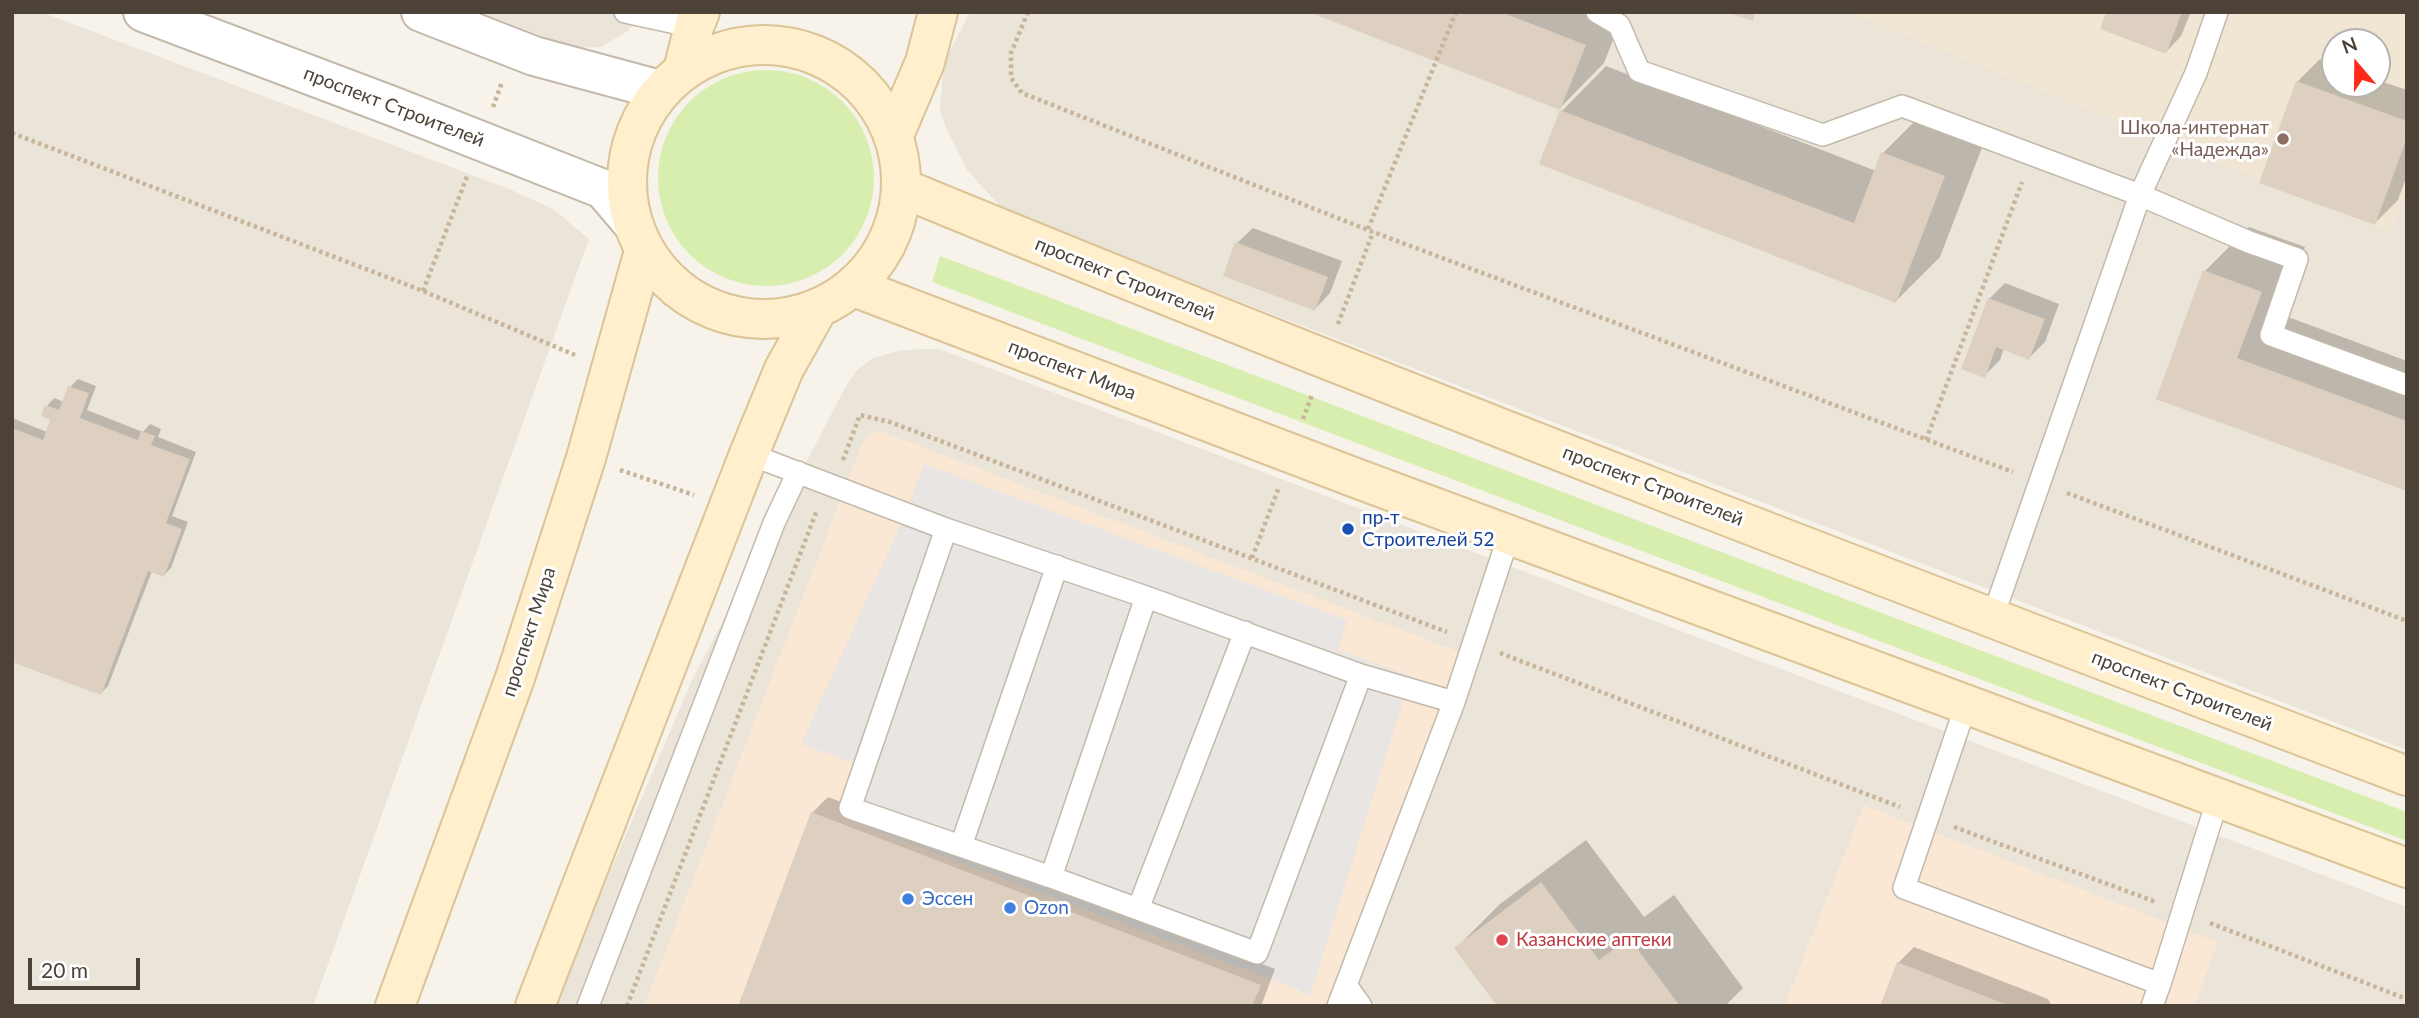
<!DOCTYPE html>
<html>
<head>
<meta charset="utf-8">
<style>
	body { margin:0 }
	#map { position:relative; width:2419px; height:1018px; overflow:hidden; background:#f7f2ea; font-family:Lato,sans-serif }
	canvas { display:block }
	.frame { position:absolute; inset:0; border:14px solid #4c4237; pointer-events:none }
	.north { position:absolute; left:2321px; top:28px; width:70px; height:70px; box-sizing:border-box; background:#fff; border:2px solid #b7b3af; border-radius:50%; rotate:340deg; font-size:19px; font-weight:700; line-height:28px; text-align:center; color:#4c4237 }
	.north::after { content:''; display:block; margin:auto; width:24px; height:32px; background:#ff2a19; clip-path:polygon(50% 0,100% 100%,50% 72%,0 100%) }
	.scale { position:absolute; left:28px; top:958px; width:112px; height:32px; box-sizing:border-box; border:4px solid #4c4237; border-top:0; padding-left:9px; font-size:21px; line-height:24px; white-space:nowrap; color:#4c4237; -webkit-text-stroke:5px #fff; paint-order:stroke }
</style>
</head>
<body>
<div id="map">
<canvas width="2419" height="1018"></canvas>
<div class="frame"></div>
<div class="north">N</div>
<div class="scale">20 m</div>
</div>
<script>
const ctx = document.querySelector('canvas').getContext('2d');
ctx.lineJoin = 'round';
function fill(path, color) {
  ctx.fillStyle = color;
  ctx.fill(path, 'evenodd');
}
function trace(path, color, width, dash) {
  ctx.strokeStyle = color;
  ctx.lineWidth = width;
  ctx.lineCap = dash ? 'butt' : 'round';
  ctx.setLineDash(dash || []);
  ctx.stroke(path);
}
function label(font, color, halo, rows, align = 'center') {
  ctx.font = font + ' Lato,sans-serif';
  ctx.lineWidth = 6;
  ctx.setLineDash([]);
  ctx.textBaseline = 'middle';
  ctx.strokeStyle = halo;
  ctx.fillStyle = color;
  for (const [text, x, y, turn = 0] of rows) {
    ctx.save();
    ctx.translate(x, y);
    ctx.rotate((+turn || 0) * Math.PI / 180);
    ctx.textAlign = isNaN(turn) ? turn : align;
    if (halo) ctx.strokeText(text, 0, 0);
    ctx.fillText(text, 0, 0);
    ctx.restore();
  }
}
fill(new Path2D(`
	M12,12H41L509,189L553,209L589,239L313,1006H12Z
	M480,12H642L628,31L601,47L573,48Z
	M970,12H2407V750L1160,271L1078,246L1001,207L967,170L946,128L940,110L943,72L949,53ZM2335,42H2377V84H2335Z
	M920,349H939L2407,907V1006H553L692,680L845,388L857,370L873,358L899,351Z`), '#ebe4d8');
fill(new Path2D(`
	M874,432H883L1462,653L1327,1006H644L862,444L866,436Z
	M1864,805L2218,942L2194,1006H1784Z`), '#fae7d4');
fill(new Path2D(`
	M1847,12H2407V193L2390,232ZM2335,42H2377V84H2335Z`), '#f1e6d3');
fill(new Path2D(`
	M658 178a108 108 0 1 1 216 0a108 108 0 1 1-216 0Z
	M940,256L2407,812V841L932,282Z`), '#d7eeaf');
fill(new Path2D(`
	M924,464L1347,620L1338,650L1411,676L1310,996L1297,989L842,818L858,764L801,744L906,513Z`), '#e8e5e2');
fill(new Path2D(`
	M1314,12H1624L1604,63L1560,108Z
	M2108,12H2191L2181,36L2166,52Z
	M2320,59L2335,64V84H2377V80L2407,90V175L2398,200L2375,223L2297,82Z
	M1606,66L1876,171L1883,153L1927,109L1988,132L1940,257L1896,301L1562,111Z
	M2249,227L2305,247L2280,314L2407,361V489L2158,398L2205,271Z
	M1253,228L1342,261L1330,293L1315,309L1237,243Z
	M2005,283L2059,304L2045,342L2029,358L2004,348L2000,360L1984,376L1989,299Z
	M78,379L96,386L87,410L143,432L150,424L161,429L158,437L196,452L172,516L188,522L171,568L164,575L152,571L108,686L101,693L12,660V418L47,432L52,419L47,406L54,398L64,402L70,387Z
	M828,797L1275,969L1261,1006H739L812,813Z
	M1586,840L1644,917L1674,895L1743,988L1725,1006H1499L1456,948L1500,904Z
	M1914,947L2048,999L2052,1006H1882L1898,963Z`), '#0003');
fill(new Path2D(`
	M1309,12H1501L1586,45L1560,110Z
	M1726,12H1755L1753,21Z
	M2106,12H2182L2166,54L2100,29Z
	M2296,81L2407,121V138L2375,225L2259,183Z
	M1560,110L1854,223L1881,152L1945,176L1896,303L1539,164Z
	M1235,242L1328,277L1315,311L1223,276Z
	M2203,270L2262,292L2237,358L2407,421V491L2156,399Z
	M1988,298L2045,319L2029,360L1996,347L1985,378L1961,369Z
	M68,386L89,393L80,418L138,440L141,431L155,436L151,445L190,459L166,523L182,529L164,577L148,571L101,695L12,662V428L43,440L50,420L41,416L45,405L59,410Z
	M811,812L1261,985L1252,1006H738Z
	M1541,882L1599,960L1629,938L1680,1006H1497L1454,948Z
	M1897,962L2010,1006H1880Z`), '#ddd0c1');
const lane = new Path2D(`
	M625,12L694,27
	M1597,12L1619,25L1639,71L1823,135L1902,106L2140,195L2196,73L2217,12
	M749,454L946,529L1146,597L1361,675L1257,953L1051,877L850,808L946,529
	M1992,619L2140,195L2249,242L2297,259L2271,335L2407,385
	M1361,675L1454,702
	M1966,705L1904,888L2160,984L2218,798
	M961,846L1057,566
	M1051,877L1146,597
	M1138,909L1245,632
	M1346,985L1361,1006
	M588,1006L774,523L798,472
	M1338,1006L1454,702L1509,535
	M2152,1006L2160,984`);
const street = new Path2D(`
	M143,12L392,106L603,189L632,223
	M421,12L534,56L660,90`);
const secondary = new Path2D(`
	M627 182a137 137 0 1 1 274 0a137 137 0 1 1-274 0Z
	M683,70L694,27L700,12
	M894,135L925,62L938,12
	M902,188C1400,393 1903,585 2407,776
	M854,287L1361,480L2407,868
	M395,1006L515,678L586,458L644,251
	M535,1006L749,454L784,369L817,310`);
trace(lane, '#c3b9ab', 24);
trace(street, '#c3b9ab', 42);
trace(secondary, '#dbc496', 42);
trace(new Path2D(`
	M1028,12L1011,53V78L1022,93L1373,232L2013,472
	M493,107L502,82
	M12,133L423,291L575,355
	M1368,229L1456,12
	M423,291L468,174
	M1338,324L1373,232
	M1303,419L1312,395
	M1926,440L2022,182
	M843,460L860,415L890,422L1447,632
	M620,470L694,495
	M2067,493L2407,621
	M1252,558L1279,487
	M1500,653L1900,807
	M1954,827L2156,902
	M2210,923L2407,999
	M627,1006L817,510`), '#c7b49b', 4.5, [3.5, 3.5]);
trace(lane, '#fff', 21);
trace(street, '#fff', 38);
trace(secondary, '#ffefcc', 38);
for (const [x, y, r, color] of [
	[2283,139,7,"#8d6e63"],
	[1348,529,7,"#1a4fb4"],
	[908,899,7,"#3f7fe0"],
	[1010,908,7,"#3f7fe0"],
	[1502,940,7,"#e0444e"]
]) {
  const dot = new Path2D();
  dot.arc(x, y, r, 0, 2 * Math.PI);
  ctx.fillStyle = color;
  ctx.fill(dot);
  trace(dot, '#fff', 2.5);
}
label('19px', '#4c4237', '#fff', [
	["проспект Строителей",394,107,21],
	["проспект Строителей",1125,279,22],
	["проспект Мира",1072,370,21],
	["проспект Строителей",1653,486,21],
	["проспект Мира",529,632,-72],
	["проспект Строителей",2182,691,21]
]);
label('19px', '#785e54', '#fff', [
	["Школа-интернат",2269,128],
	["«Надежда»",2269,150]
], 'right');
label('19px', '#164399', '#fff', [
	["пр-т",1362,518],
	["Строителей 52",1362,540]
], 'left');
label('19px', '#366cbe', '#fff', [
	["Эссен",922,899],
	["Ozon",1024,908]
], 'left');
label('19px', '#be3a42', '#fff', [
	["Казанские аптеки",1516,940]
], 'left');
</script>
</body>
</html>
